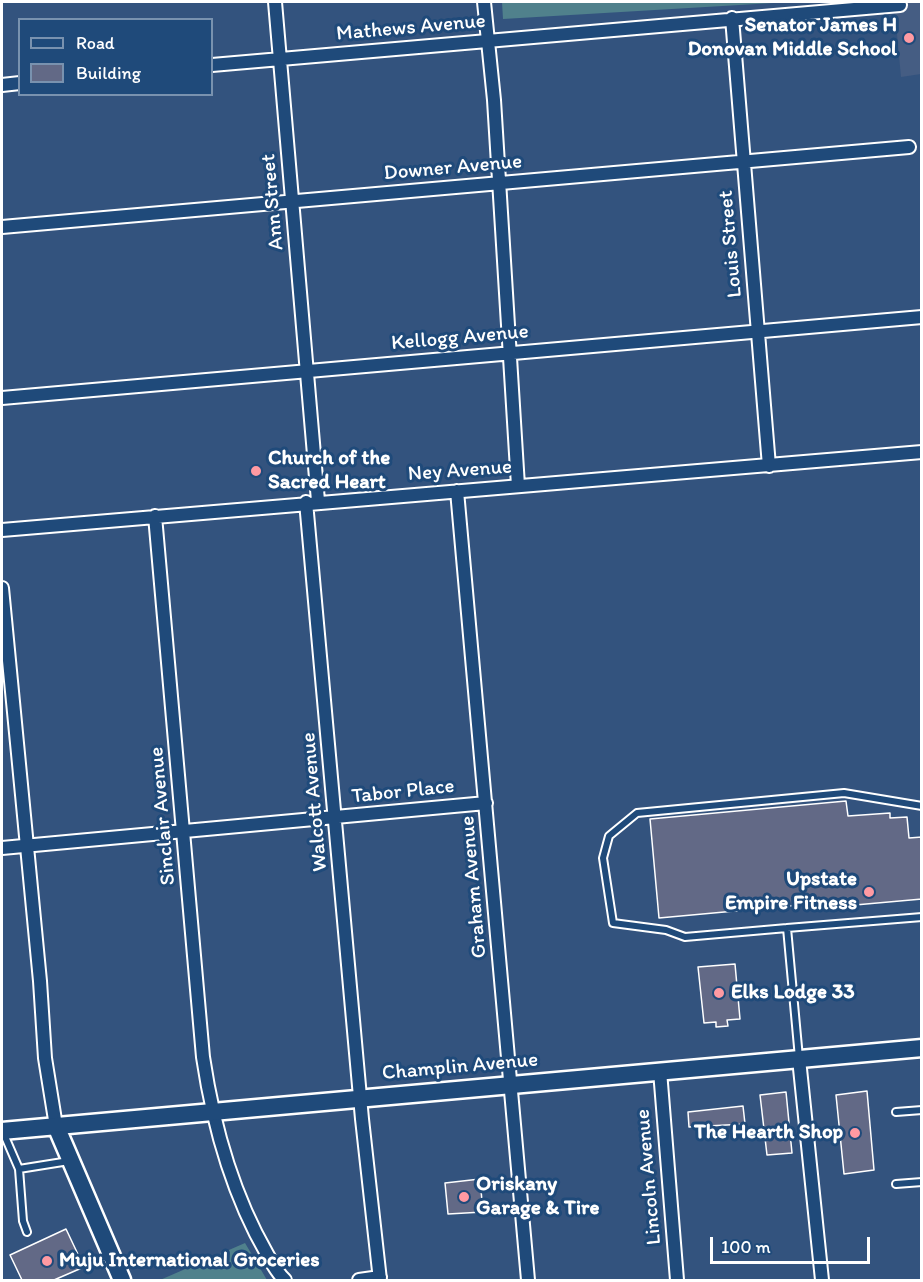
<!DOCTYPE html>
<html>
<head>
<meta charset="utf-8">
<style>
	body { margin:0 }
	#map { position:relative; width:923px; height:1282px; overflow:hidden; background:#33537e; font-family:Itim,sans-serif }
	canvas { display:block }
	.frame { position:absolute; inset:0; border:3px solid #fff; pointer-events:none }
	.legend { position:absolute; left:18px; top:18px; width:195px; height:78px; box-sizing:border-box; background:#1f4a7a; border:2px solid #7992af; margin:0; padding:8px 10px; list-style:none; font-size:18px; color:#fff }
	.legend li { display:flex; align-items:center; gap:12px; height:30px }
	.legend b { width:30px; border:2px solid #7992af }
	.scale { position:absolute; left:710px; top:1237px; width:160px; height:27px; box-sizing:border-box; border:3px solid #fff; border-top:0; padding-left:8px; font-size:18px; line-height:21px; white-space:nowrap; color:#fff; -webkit-text-stroke:4px #1f4a7a; paint-order:stroke }
</style>
</head>
<body>
<div id="map">
<canvas width="923" height="1282"></canvas>
<div class="frame"></div>
<ul class="legend">
<li><b style="height:8px;background:#1f4a7a"></b>Road</li>
<li><b style="height:16px;background:#626986"></b>Building</li>
</ul>
<div class="scale">100 m</div>
</div>
<script>
const ctx = document.querySelector('canvas').getContext('2d');
ctx.lineJoin = 'round';
function fill(path, color) {
  ctx.fillStyle = color;
  ctx.fill(path, 'evenodd');
}
function trace(path, color, width, dash) {
  ctx.strokeStyle = color;
  ctx.lineWidth = width;
  ctx.lineCap = dash ? 'butt' : 'round';
  ctx.setLineDash(dash || []);
  ctx.stroke(path);
}
function label(font, color, halo, rows, align = 'center') {
  ctx.font = font + ' Itim,sans-serif';
  ctx.lineWidth = 6;
  ctx.setLineDash([]);
  ctx.textBaseline = 'middle';
  ctx.strokeStyle = halo;
  ctx.fillStyle = color;
  for (const [text, x, y, turn = 0] of rows) {
    ctx.save();
    ctx.translate(x, y);
    ctx.rotate((+turn || 0) * Math.PI / 180);
    ctx.textAlign = isNaN(turn) ? turn : align;
    if (halo) ctx.strokeText(text, 0, 0);
    ctx.fillText(text, 0, 0);
    ctx.restore();
  }
}
fill(new Path2D(`
	M894,2H921V74L901,77Z`), '#455d83');
fill(new Path2D(`
	M502,2H790L503,19Z
	M245,1243L267,1280H160Z`), '#50818c');
const building = new Path2D(`
	M846,801L848,816L890,813V818L907,817L909,838L922,837V899L855,905V900L659,918L650,819Z
	M735,964L740,1019L727,1020L728,1026L716,1027V1022L704,1023L698,967Z
	M867,1091L874,1170L844,1174L836,1095Z
	M786,1092L792,1153L767,1155L760,1095Z
	M743,1106L745,1124L689,1127L688,1112Z
	M480,1179L483,1212L448,1214L445,1183Z
	M66,1229L84,1267L54,1280H22L10,1255Z`);
fill(building, '#626986');
trace(building, '#fff', 1.5);
const service = new Path2D(`
	M787,928L685,937L666,930L613,923L603,858L609,836L637,813L844,793L922,806
	M799,1058L787,928L922,917
	M896,1112L922,1110
	M3,1132L19,1169L23,1221L27,1232
	M19,1169L69,1161
	M896,1184L922,1182`);
const minor = new Path2D(`
	M275,2L318,501
	M484,2L494,100L518,486
	M732,18L769,466
	M212,65L900,5
	M2,85L20,83
	M2,227L909,147
	M2,398L922,317
	M457,491L528,1280
	M306,502L362,1119L380,1280
	M155,516L203,1057C213,1124 233,1195 267,1254C272,1263 277,1273 285,1280
	M2,530L922,452
	M2,588L40,981L45,1058L56,1126
	M2,848L486,803
	M799,1059L822,1280
	M660,1071L677,1280
	M359,1280L380,1277`);
const tertiary = new Path2D(`
	M56,1126L122,1280
	M2,1131L922,1048`);
trace(service, '#fff', 10);
trace(minor, '#fff', 16);
trace(tertiary, '#fff', 21);
trace(service, '#1f4a7a', 6);
trace(minor, '#1f4a7a', 12);
trace(tertiary, '#1f4a7a', 16);
for (const [x, y, r, color] of [
	[909,38,6,"#ff9aa2"],
	[256,471,6,"#ff9aa2"],
	[869,892,6,"#ff9aa2"],
	[719,993,6,"#ff9aa2"],
	[855,1133,6,"#ff9aa2"],
	[464,1197,6,"#ff9aa2"],
	[47,1261,6,"#ff9aa2"]
]) {
  const dot = new Path2D();
  dot.arc(x, y, r, 0, 2 * Math.PI);
  ctx.fillStyle = color;
  ctx.fill(dot);
  trace(dot, '#1f4a7a', 2);
}
label('bold 21px', '#fff', '#1f4a7a', [
	["Senator James H",897,26,"right"],
	["Donovan Middle School",897,50,"right"],
	["Church of the",268,459],
	["Sacred Heart",268,483],
	["Upstate",857,880,"right"],
	["Empire Fitness",857,904,"right"],
	["Elks Lodge 33",731,993],
	["The Hearth Shop",843,1133,"right"],
	["Oriskany",476,1185],
	["Garage & Tire",476,1209],
	["Muju International Groceries",59,1261]
], 'left');
label('21px', '#fff', '#1f4a7a', [
	["Mathews Avenue",411,28,-5],
	["Downer Avenue",453,168,-5],
	["Ann Street",273,202,-95],
	["Louis Street",731,244,-95],
	["Kellogg Avenue",460,338,-5],
	["Ney Avenue",460,471,-4],
	["Tabor Place",403,792,-6],
	["Walcott Avenue",315,802,-95],
	["Sinclair Avenue",163,816,-95],
	["Graham Avenue",474,887,-95],
	["Champlin Avenue",460,1067,-5],
	["Lincoln Avenue",649,1177,-95]
]);
</script>
</body>
</html>
